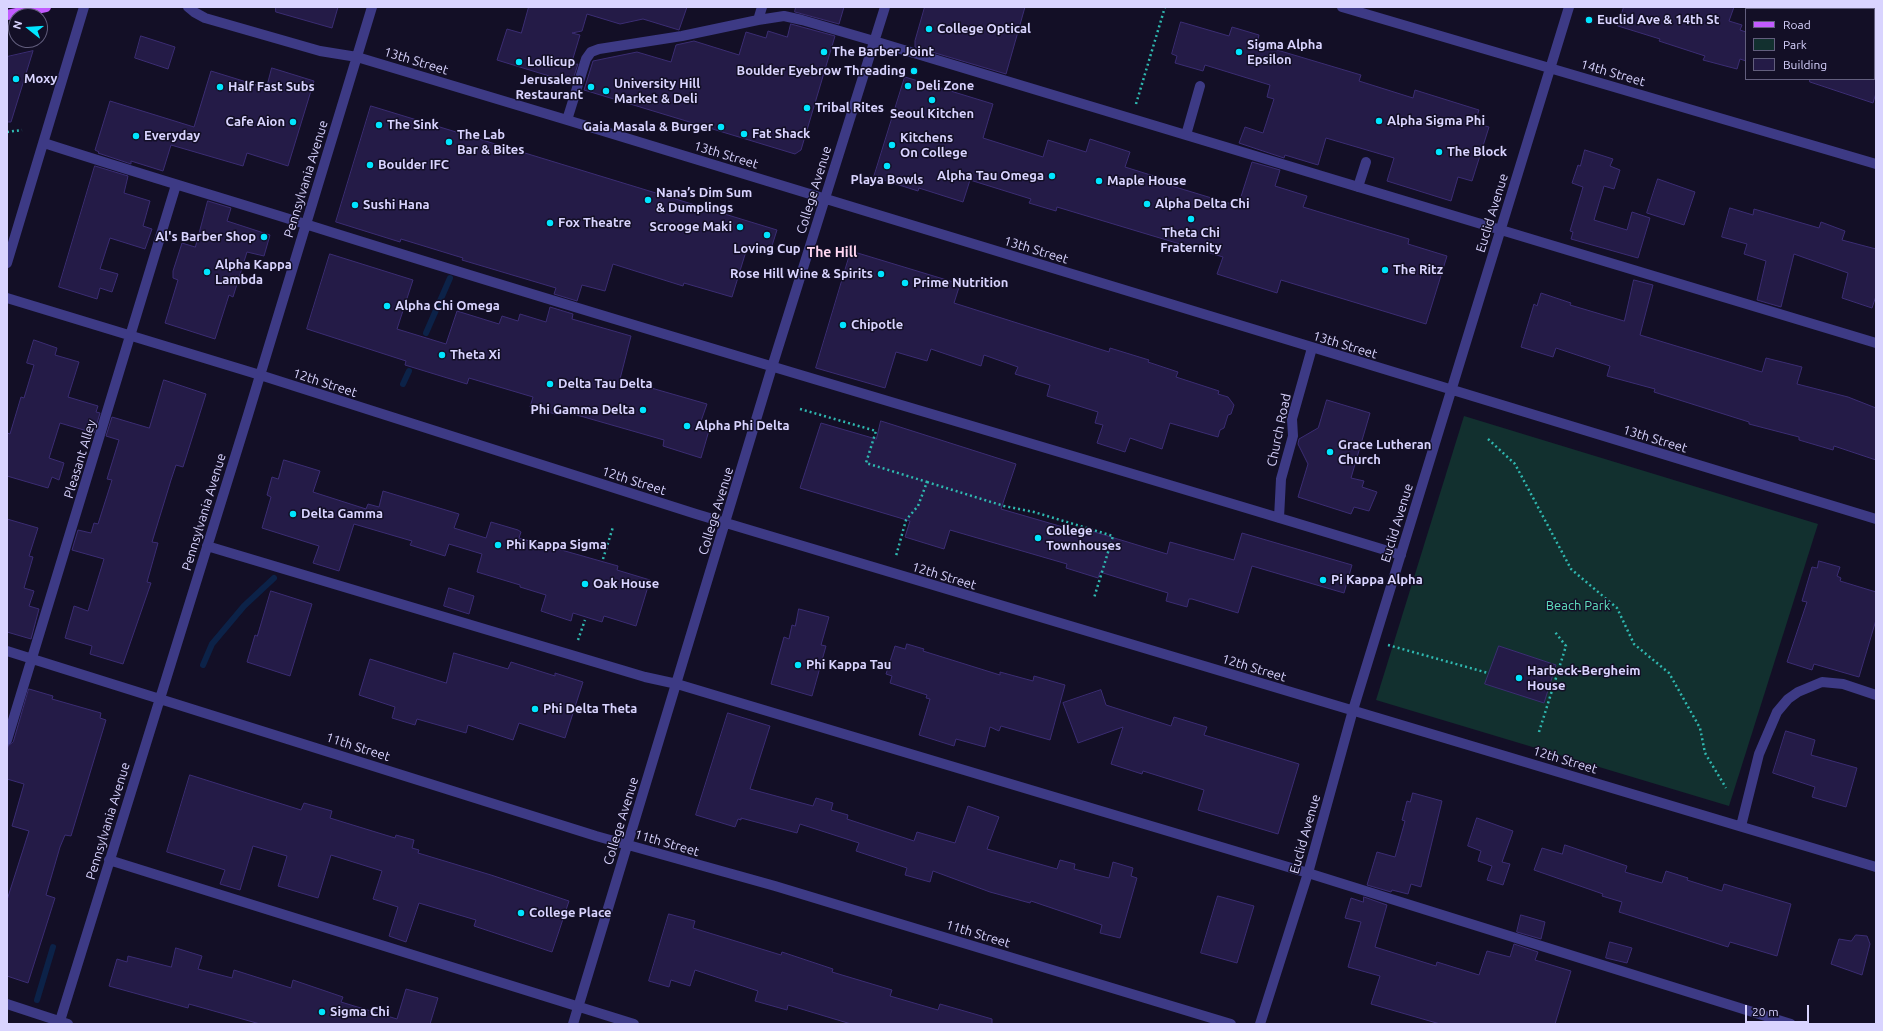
<!DOCTYPE html>
<html>
<head>
<meta charset="utf-8">
<style>
	body { margin:0 }
	#map { position:relative; width:1883px; height:1031px; overflow:hidden; background:#130f26; font-family:Ubuntu,sans-serif }
	canvas { display:block }
	.frame { position:absolute; inset:0; border:8px solid #d9d4ff; pointer-events:none }
	.legend { position:absolute; left:1745px; top:8px; width:130px; height:72px; box-sizing:border-box; background:#130f26; border:1px solid #625e7d; margin:0; padding:5px 7px; list-style:none; font-size:12px; color:#d9d4ff }
	.legend li { display:flex; align-items:center; gap:8px; height:20px }
	.legend b { width:20px; border:1px solid #625e7d }
	.north { position:absolute; left:8px; top:8px; width:40px; height:40px; box-sizing:border-box; background:#130f26; border:1px solid #625e7d; border-radius:50%; rotate:287deg; font-size:11px; font-weight:700; line-height:16px; text-align:center; color:#d9d4ff }
	.north::after { content:''; display:block; margin:auto; width:14px; height:18px; background:#00e5ff; clip-path:polygon(50% 0,100% 100%,50% 72%,0 100%) }
	.scale { position:absolute; left:1745px; top:1005px; width:64px; height:18px; box-sizing:border-box; border:2px solid #d9d4ff; border-top:0; padding-left:5px; font-size:12px; line-height:14px; white-space:nowrap; color:#d9d4ff; -webkit-text-stroke:3px #130f26; paint-order:stroke }
</style>
</head>
<body>
<div id="map">
<canvas width="1883" height="1031"></canvas>
<div class="frame"></div>
<ul class="legend">
<li><b style="height:5px;background:#c25bff"></b>Road</li>
<li><b style="height:11px;background:#12302f"></b>Park</li>
<li><b style="height:11px;background:#241b47"></b>Building</li>
</ul>
<div class="north">N</div>
<div class="scale">20 m</div>
</div>
<script>
const ctx = document.querySelector('canvas').getContext('2d');
ctx.lineJoin = 'round';
function fill(path, color) {
  ctx.fillStyle = color;
  ctx.fill(path, 'evenodd');
}
function trace(path, color, width, dash) {
  ctx.strokeStyle = color;
  ctx.lineWidth = width;
  ctx.lineCap = dash ? 'butt' : 'round';
  ctx.setLineDash(dash || []);
  ctx.stroke(path);
}
function label(font, color, halo, rows, align = 'center') {
  ctx.font = font + ' Ubuntu,sans-serif';
  ctx.lineWidth = 3;
  ctx.setLineDash([]);
  ctx.textBaseline = 'middle';
  ctx.strokeStyle = halo;
  ctx.fillStyle = color;
  for (const [text, x, y, turn = 0] of rows) {
    ctx.save();
    ctx.translate(x, y);
    ctx.rotate((+turn || 0) * Math.PI / 180);
    ctx.textAlign = isNaN(turn) ? turn : align;
    if (halo) ctx.strokeText(text, 0, 0);
    ctx.fillText(text, 0, 0);
    ctx.restore();
  }
}
fill(new Path2D(`
	M1464,416L1818,524L1729,806L1376,700Z`), '#12302f');
trace(new Path2D(`
	M426,333L450,278
	M403,384L409,371
	M203,665L212,644L244,606L274,578
	M37,1000L53,947`), '#0c2248', 6);
const building = new Path2D(`
	M276,7H338L332,28L276,12Z
	M529,7H687L679,30L643,19L620,24L587,14L582,31L572,33L580,35L571,65L578,64L572,83L497,60L507,29L521,33Z
	M796,7H844L839,24L795,12Z
	M925,7H1025L1006,74L915,47V41Z
	M1624,7H1734L1729,21L1742,25L1740,30L1746,32V61L1740,59L1737,69L1703,60L1705,56L1659,41L1660,39L1618,26Z
	M1181,22L1229,36L1232,27L1259,35L1257,44L1361,75L1359,81L1413,98L1415,90L1479,110L1475,123L1489,127L1472,181L1458,177L1451,201L1387,181L1394,158L1326,138L1318,165L1285,155L1284,158L1239,143L1245,127L1263,133L1274,99L1267,97L1270,85L1205,65L1203,71L1175,63L1177,56L1172,54Z
	M791,24L835,36L801,150L795,154L584,90L593,61L637,52L671,62L676,45L694,41L739,55L746,32L766,38L768,31L787,37Z
	M141,36L175,47L168,69L135,58Z
	M33,51L11,122H7V57Z
	M272,68L314,81L288,166L247,153L243,166L171,145L163,171L131,161V164L98,153L99,152L95,150L110,101L194,127L211,71L266,88Z
	M905,77L993,104L983,138L1043,157L1048,140L1086,152L1090,139L1130,152L1125,167L1173,182L1172,186L1238,206L1252,162L1280,170L1275,186L1307,196L1303,207L1409,239L1408,244L1447,256L1426,324L1281,280L1277,293L1217,274L1223,257L1057,207L1056,211L1029,203L1031,199L970,180L963,202L919,188L918,191L874,177Z
	M1810,79H1876V93L1873,103L1810,82Z
	M371,106L777,230L769,255L747,248L732,297L684,283L683,286L613,264L605,291L582,285L577,301L554,294L556,288L462,260L463,258L401,239L400,242L336,222Z
	M1585,150L1613,159L1610,166L1620,170L1614,189L1604,186L1594,220L1627,230L1632,212L1650,218L1638,258L1571,239L1573,232L1570,231L1583,187L1572,183L1578,165L1580,166Z
	M95,166L128,176L124,193L150,201L143,226L152,229L145,249L110,238L100,269L118,274L112,292L100,288L97,299L59,287Z
	M1658,179L1695,192L1684,225L1647,213Z
	M208,201L231,208L227,221L270,235L264,256L247,252L233,297L229,295L215,339L165,323L178,280L173,278V271L182,243L195,247Z
	M1730,208L1753,215L1754,209L1819,228L1821,222L1845,231L1842,240L1876,249V296L1872,308L1842,298L1848,273L1794,254L1781,307L1757,300L1766,261L1744,254L1747,244L1722,237Z
	M851,251L960,284L954,303L1109,352L1110,348L1149,360L1148,362L1178,372L1176,377L1219,391L1218,394L1228,397L1234,405L1231,414L1228,415L1224,428L1220,430L1218,437L1170,423L1162,449L1130,438L1125,452L1097,443L1103,425L1095,423L1098,412L1047,396L1050,385L1015,374L1018,367L984,355L981,366L931,349L927,361L896,352L885,388L816,368Z
	M330,254L413,280L397,329L446,344L457,311L499,324L502,316L518,321L520,314L546,322L550,307L573,314L572,319L631,336L620,379L707,404L700,424L710,427L701,458L663,446L664,440L556,409L555,414L530,407L533,397L469,378L467,384L405,365L406,361L307,329Z
	M1634,280L1653,285L1640,335L1762,372L1766,358L1802,367L1797,384L1848,397L1876,408V460L1834,446L1833,450L1799,440V437L1749,424V422L1654,392L1655,389L1607,376L1610,366L1556,348L1553,357L1521,347L1534,304L1537,306L1541,293L1571,303L1570,305L1624,321Z
	M34,340L57,348L55,355L79,362L68,397L98,406L96,412L100,413L94,433L60,423L49,458L64,463L59,480L52,477L48,488L7,476V433L10,434L21,397L24,398L34,365L27,363Z
	M164,380L206,394L183,467L176,465L171,480L152,542L158,543L147,582L151,583L123,664L90,654L92,646L65,638L74,606L88,611L104,559L72,550L78,530L91,533L94,523L98,524L112,480L107,479L119,440L106,436L112,417L149,428Z
	M1327,400L1370,413L1351,478L1364,481L1362,487L1377,492L1369,511L1354,507L1351,514L1298,497L1308,464L1298,444L1299,439L1318,428Z
	M881,421L1016,464L1001,509L1087,534L1088,530L1167,554L1170,542L1234,560L1242,533L1352,565L1344,593L1252,566L1238,613L1192,599H1189L1187,607L1166,601L1168,593L1100,572L1098,578L1066,568L1067,564L950,530L944,549L905,537L910,521L800,488L821,423L876,439Z
	M284,460L320,471L313,492L366,509L368,504L379,507L383,491L459,514L454,528L486,538L491,522L518,530L521,532L519,538L618,566L617,570L650,580L636,626L604,616L602,622L573,613L571,621L541,611L546,595L520,587V585L477,572L482,554L449,544L445,556L410,545L412,541L354,524L339,571L313,563L319,546L262,528L271,497L267,495L272,477L278,479Z
	M7,519L38,528L29,556L33,557L24,588L34,591L29,606L39,609L31,639L7,632Z
	M1819,561L1840,567L1837,576L1841,578L1840,581L1876,592V620L1859,677L1814,664L1812,670L1787,662L1807,602L1802,601L1812,567L1817,568Z
	M449,588L474,596L469,614L444,606Z
	M271,591L312,604L290,676L247,662L255,635L257,636Z
	M799,609L829,617L821,645L826,646L812,696L771,684L784,637L789,639L792,625L795,626Z
	M907,644L924,649L923,651L1000,675V672L1033,681L1034,676L1065,685L1050,740L1001,726L999,731L990,727L985,747L956,739L954,746L919,735L930,699L926,698L927,695L890,683L892,676L886,674L895,646L905,649Z
	M1499,646L1556,665L1544,703L1485,684Z
	M454,653L508,669L511,662L555,676V673L583,682L565,738L519,723L513,740L468,725L466,733L417,719L415,725L392,718L395,707L359,695L370,659L446,683Z
	M29,689L53,696L52,699L101,713L100,718L106,720L71,836L65,835L60,847L46,895L55,898L28,983L7,976V900L29,831L12,826L24,784L7,779V750L8,746L13,742Z
	M1101,690L1106,705L1171,726L1174,717L1207,727L1204,735L1299,764L1278,834L1198,810L1204,790L1143,771L1142,774L1111,764L1123,727L1078,743L1063,703Z
	M728,713L770,726L750,789L813,806L816,798L833,803L831,810L848,815L847,819L914,841L917,832L955,843L968,806L999,817L987,849L1057,869L1060,860L1075,864L1074,869L1109,878L1113,862L1133,868L1131,876L1137,878L1120,938L1100,933L1102,925L1031,901L1030,903L990,892L933,871L930,882L905,875L907,868L856,851L859,843L800,824L797,833L741,818V820L738,819L735,827L696,815Z
	M1786,731L1815,740L1811,755L1857,768L1846,807L1812,797L1815,787L1773,773Z
	M190,775L301,810L304,803L332,811L330,818L395,838L396,835L414,840L412,848L419,850L418,853L491,875L569,901L552,952L474,926L476,920L419,903L406,942L389,936L398,907L373,899L382,871L331,855L318,898L278,886L287,856L253,846L240,890L220,884L225,870L167,852Z
	M1413,793L1442,801L1421,887L1411,884L1408,894L1392,890L1391,892L1367,885L1377,852L1395,857L1405,821L1402,820L1407,801L1410,802Z
	M1477,818L1513,831L1502,862L1510,864L1503,885L1487,880L1492,866L1478,861L1481,851L1468,846Z
	M1565,845L1627,866L1625,872L1662,883L1666,871L1688,878L1687,880L1722,891L1724,884L1791,904L1777,956L1730,942L1728,947L1619,912L1622,902L1602,896L1603,894L1534,870L1542,848L1562,854Z
	M1218,896L1254,906L1237,963L1201,953Z
	M1364,897L1387,905L1375,947L1436,966L1437,962L1479,975L1487,951L1510,957L1514,944L1538,952L1535,960L1571,971L1555,1024H1440L1371,1004L1380,976L1348,967L1361,922L1345,918L1351,898L1363,902Z
	M669,914L695,921L693,928L781,955L782,952L833,969L832,972L892,990L890,996L938,1010L940,1004L992,1019V1024H851L788,1005L787,1010L755,1001L758,991L695,970L690,986L671,980L669,987L649,981Z
	M1521,915L1545,922L1541,939L1517,932Z
	M1856,935L1867,936L1870,944L1862,975L1831,964L1839,939L1851,941Z
	M1610,942L1632,948L1627,963L1606,958Z
	M176,948L202,956L198,969L232,978L234,970L291,988L293,980L343,997L341,1002L397,1019L406,989L438,998L430,1024H260L189,1004L188,1008L109,986L117,959L127,962L128,956L171,967Z`);
fill(building, '#241b47');
trace(building, '#3b2d73', 1);
trace(new Path2D(`
	M1136,104L1165,7
	M7,132L22,130
	M800,409L876,431L866,463L927,482L918,506L906,520L896,556
	M1488,439L1515,464L1571,569L1617,608L1634,644L1669,673L1700,728L1705,753L1726,788
	M927,482L1004,506L1034,512L1113,536L1094,598
	M603,559L613,527
	M578,640L585,620
	M1388,645L1488,673
	M1539,732L1566,646L1555,632`), '#2fb8b0', 2.5, [2, 3]);
trace(new Path2D(`
	M188,7L194,12L205,18L320,51L357,57L567,120L1876,519
	M1342,7L1876,164
	M758,20L762,7
	M567,120L586,59L591,52L599,49L682,36L758,20L784,16L802,20L874,41L1876,343
	M1186,135L1200,86
	M44,143C130,171 216,196 302,223C667,338 1035,443 1401,555
	M1358,187L1366,162
	M7,263L84,7
	M7,298L260,375L696,514L1876,867
	M1279,518L1281,479L1293,436L1292,419L1312,348
	M207,546L645,677L677,684L1308,873L1791,1024
	M7,651L596,836L775,886L1231,1024
	M7,740L176,185
	M1741,826L1759,754L1777,712L1788,699L1798,692L1822,682L1843,684L1876,695
	M109,860L634,1024
	M7,1004L68,1024
	M59,1024L248,415L372,7
	M573,1024L772,367L885,7
	M1260,1024L1308,873L1353,710L1569,7`), '#3d3a85', 10);
trace(new Path2D(`
	M7,15L46,7`), '#c25bff', 10);
for (const [x, y, r, color] of [
	[1589,20,4,"#00e5ff"],
	[929,29,4,"#00e5ff"],
	[824,52,4,"#00e5ff"],
	[1239,52,4,"#00e5ff"],
	[519,62,4,"#00e5ff"],
	[914,71,4,"#00e5ff"],
	[16,79,4,"#00e5ff"],
	[908,86,4,"#00e5ff"],
	[220,87,4,"#00e5ff"],
	[591,87,4,"#00e5ff"],
	[606,91,4,"#00e5ff"],
	[932,100,4,"#00e5ff"],
	[807,108,4,"#00e5ff"],
	[1379,121,4,"#00e5ff"],
	[293,122,4,"#00e5ff"],
	[379,125,4,"#00e5ff"],
	[721,127,4,"#00e5ff"],
	[744,134,4,"#00e5ff"],
	[136,136,4,"#00e5ff"],
	[449,142,4,"#00e5ff"],
	[892,145,4,"#00e5ff"],
	[1439,152,4,"#00e5ff"],
	[370,165,4,"#00e5ff"],
	[887,166,4,"#00e5ff"],
	[1052,176,4,"#00e5ff"],
	[1099,181,4,"#00e5ff"],
	[648,200,4,"#00e5ff"],
	[1147,204,4,"#00e5ff"],
	[355,205,4,"#00e5ff"],
	[1191,219,4,"#00e5ff"],
	[550,223,4,"#00e5ff"],
	[740,227,4,"#00e5ff"],
	[767,235,4,"#00e5ff"],
	[264,237,4,"#00e5ff"],
	[1385,270,4,"#00e5ff"],
	[207,272,4,"#00e5ff"],
	[881,274,4,"#00e5ff"],
	[905,283,4,"#00e5ff"],
	[387,306,4,"#00e5ff"],
	[843,325,4,"#00e5ff"],
	[442,355,4,"#00e5ff"],
	[550,384,4,"#00e5ff"],
	[643,410,4,"#00e5ff"],
	[687,426,4,"#00e5ff"],
	[1330,452,4,"#00e5ff"],
	[293,514,4,"#00e5ff"],
	[1038,538,4,"#00e5ff"],
	[498,545,4,"#00e5ff"],
	[1323,580,4,"#00e5ff"],
	[585,584,4,"#00e5ff"],
	[798,665,4,"#00e5ff"],
	[1519,678,4,"#00e5ff"],
	[535,709,4,"#00e5ff"],
	[521,913,4,"#00e5ff"],
	[322,1012,4,"#00e5ff"]
]) {
  const dot = new Path2D();
  dot.arc(x, y, r, 0, 2 * Math.PI);
  ctx.fillStyle = color;
  ctx.fill(dot);
  trace(dot, '#130f26', 1.5);
}
label('bold 13px', '#d9d4ff', '#130f26', [
	["Euclid Ave & 14th St",1597,20],
	["College Optical",937,29],
	["Sigma Alpha",1247,45],
	["Epsilon",1247,60],
	["The Barber Joint",832,52],
	["Lollicup",527,62],
	["Boulder Eyebrow Threading",906,71,"right"],
	["Moxy",24,79],
	["Jerusalem",583,80,"right"],
	["Restaurant",583,95,"right"],
	["University Hill",614,84],
	["Market & Deli",614,99],
	["Deli Zone",916,86],
	["Half Fast Subs",228,87],
	["Tribal Rites",815,108],
	["Seoul Kitchen",932,114,"center"],
	["Alpha Sigma Phi",1387,121],
	["Cafe Aion",285,122,"right"],
	["The Sink",387,125],
	["Gaia Masala & Burger",713,127,"right"],
	["Fat Shack",752,134],
	["The Lab",457,135],
	["Bar & Bites",457,150],
	["Everyday",144,136],
	["Kitchens",900,138],
	["On College",900,153],
	["The Block",1447,152],
	["Boulder IFC",378,165],
	["Alpha Tau Omega",1044,176,"right"],
	["Playa Bowls",887,180,"center"],
	["Maple House",1107,181],
	["Nana’s Dim Sum",656,193],
	["& Dumplings",656,208],
	["Alpha Delta Chi",1155,204],
	["Sushi Hana",363,205],
	["Fox Theatre",558,223],
	["Scrooge Maki",732,227,"right"],
	["Theta Chi",1191,233,"center"],
	["Fraternity",1191,248,"center"],
	["Al's Barber Shop",256,237,"right"],
	["Loving Cup",767,249,"center"],
	["Alpha Kappa",215,265],
	["Lambda",215,280],
	["The Ritz",1393,270],
	["Rose Hill Wine & Spirits",873,274,"right"],
	["Prime Nutrition",913,283],
	["Alpha Chi Omega",395,306],
	["Chipotle",851,325],
	["Theta Xi",450,355],
	["Delta Tau Delta",558,384],
	["Phi Gamma Delta",635,410,"right"],
	["Alpha Phi Delta",695,426],
	["Grace Lutheran",1338,445],
	["Church",1338,460],
	["Delta Gamma",301,514],
	["College",1046,531],
	["Townhouses",1046,546],
	["Phi Kappa Sigma",506,545],
	["Pi Kappa Alpha",1331,580],
	["Oak House",593,584],
	["Phi Kappa Tau",806,665],
	["Harbeck-Bergheim",1527,671],
	["House",1527,686],
	["Phi Delta Theta",543,709],
	["College Place",529,913],
	["Sigma Chi",330,1012]
], 'left');
label('13px', '#d9d4ff', '#130f26', [
	["13th Street",416,61,17],
	["14th Street",1613,73,16],
	["13th Street",726,155,17],
	["Pennsylvania Avenue",306,179,-73],
	["College Avenue",814,190,-73],
	["Euclid Avenue",1492,213,-73],
	["13th Street",1036,250,17],
	["13th Street",1345,345,17],
	["12th Street",325,383,18],
	["Church Road",1279,430,-78],
	["13th Street",1655,439,17],
	["Pleasant Alley",80,459,-73],
	["12th Street",634,481,18],
	["College Avenue",716,511,-73],
	["Pennsylvania Avenue",204,512,-73],
	["Euclid Avenue",1397,523,-73],
	["12th Street",944,576,17],
	["12th Street",1254,668,17],
	["11th Street",358,747,18],
	["12th Street",1565,760,17],
	["Pennsylvania Avenue",108,821,-73],
	["College Avenue",621,821,-73],
	["Euclid Avenue",1305,834,-74],
	["11th Street",667,843,16],
	["11th Street",978,934,17]
]);
label('13px', '#5fe0c0', '#130f26', [
	["Beach Park",1578,606]
]);
label('bold 14px', '#ffd6f0', '#130f26', [
	["The Hill",832,252]
]);
</script>
</body>
</html>
